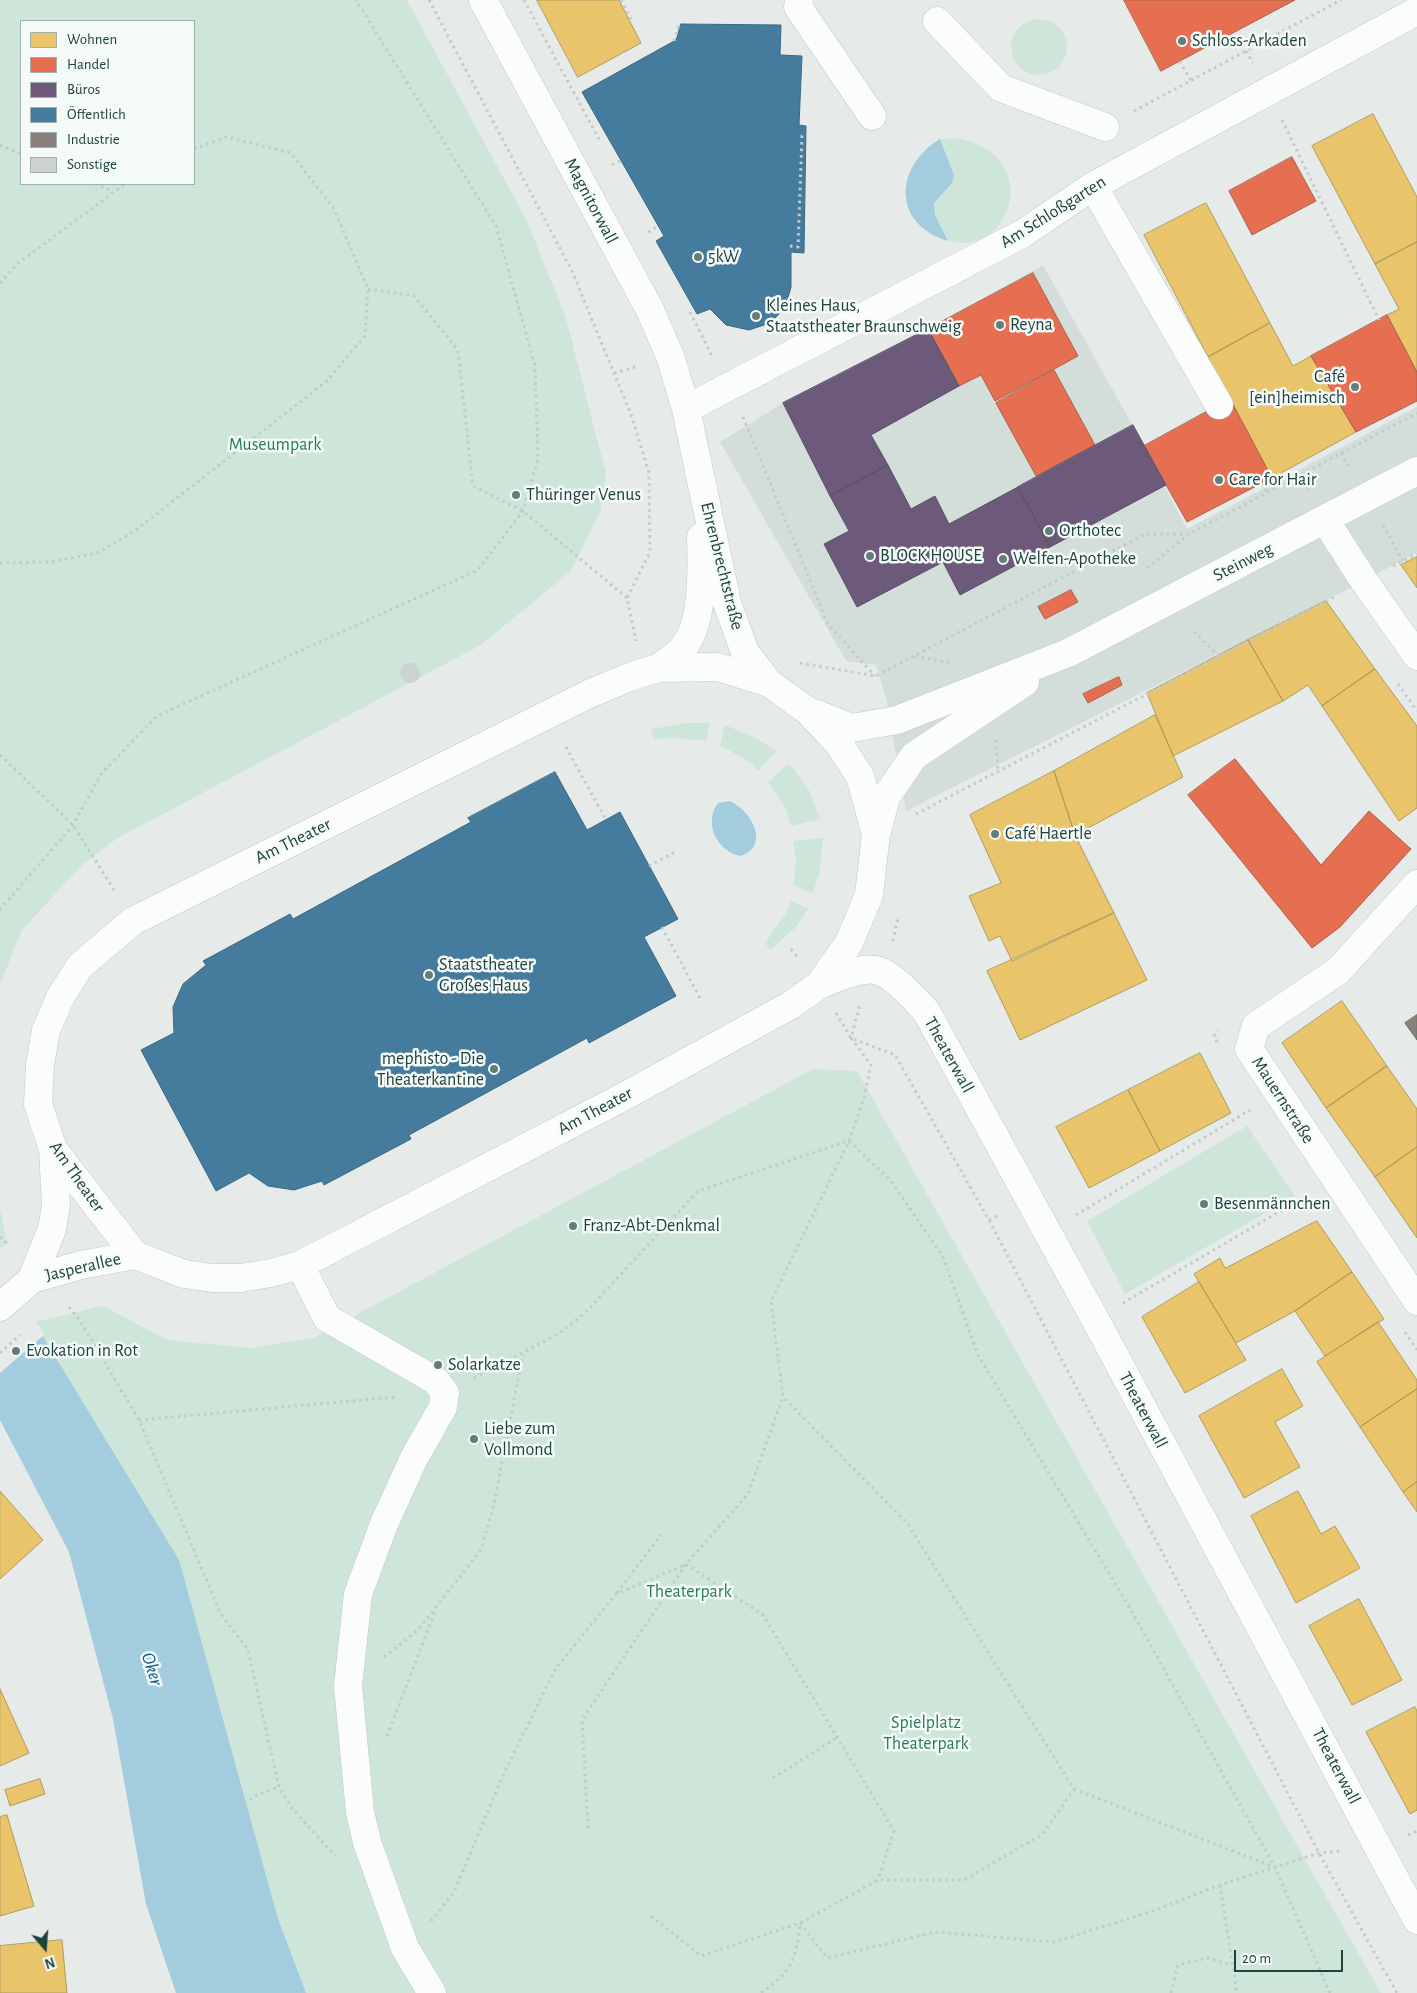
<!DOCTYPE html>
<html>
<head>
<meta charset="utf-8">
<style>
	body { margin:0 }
	#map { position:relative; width:1417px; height:1993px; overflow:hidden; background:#e6ebea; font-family:"Alegreya Sans",sans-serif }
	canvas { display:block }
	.legend { position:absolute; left:20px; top:20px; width:175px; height:165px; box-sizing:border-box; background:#f4faf8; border:1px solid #9fb0ae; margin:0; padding:6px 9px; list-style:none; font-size:15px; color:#20423e }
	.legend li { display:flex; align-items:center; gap:10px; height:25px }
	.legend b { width:25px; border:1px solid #9fb0ae }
	.north { position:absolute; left:20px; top:1923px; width:50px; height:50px; -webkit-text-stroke:4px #f4faf8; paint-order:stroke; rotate:162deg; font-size:14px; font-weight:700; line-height:20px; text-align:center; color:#20423e }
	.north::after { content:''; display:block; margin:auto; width:18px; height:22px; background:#20423e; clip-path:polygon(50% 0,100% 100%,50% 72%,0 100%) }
	.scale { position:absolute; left:1234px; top:1950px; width:109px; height:22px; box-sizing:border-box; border:2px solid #20423e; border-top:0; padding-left:6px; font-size:15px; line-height:18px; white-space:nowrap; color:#20423e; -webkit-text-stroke:4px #f4faf8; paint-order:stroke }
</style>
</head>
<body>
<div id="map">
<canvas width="1417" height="1993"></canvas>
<ul class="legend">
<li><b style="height:14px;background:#e9c46a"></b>Wohnen</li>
<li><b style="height:14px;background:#e76f51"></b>Handel</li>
<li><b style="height:14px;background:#6d597a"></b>Büros</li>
<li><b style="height:14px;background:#457b9d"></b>Öffentlich</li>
<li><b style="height:14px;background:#8a817c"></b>Industrie</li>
<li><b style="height:14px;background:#ccd3d1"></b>Sonstige</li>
</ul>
<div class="north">N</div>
<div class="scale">20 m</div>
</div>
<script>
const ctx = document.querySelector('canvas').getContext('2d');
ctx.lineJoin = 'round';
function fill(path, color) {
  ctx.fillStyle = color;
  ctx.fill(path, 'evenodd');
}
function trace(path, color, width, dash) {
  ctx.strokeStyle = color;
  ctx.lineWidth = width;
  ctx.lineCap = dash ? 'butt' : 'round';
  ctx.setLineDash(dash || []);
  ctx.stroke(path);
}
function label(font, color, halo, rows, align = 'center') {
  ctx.font = font + ' "Alegreya Sans",sans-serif';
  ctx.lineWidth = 5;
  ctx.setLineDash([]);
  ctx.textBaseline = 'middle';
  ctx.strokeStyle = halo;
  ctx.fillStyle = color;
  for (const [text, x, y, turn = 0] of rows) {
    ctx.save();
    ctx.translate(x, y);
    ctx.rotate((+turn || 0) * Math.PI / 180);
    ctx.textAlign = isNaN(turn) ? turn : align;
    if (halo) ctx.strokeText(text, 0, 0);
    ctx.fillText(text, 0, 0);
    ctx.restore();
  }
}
fill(new Path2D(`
	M1043,265L1144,446L1187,529L1417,407V552L1364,581L906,811L886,698L876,665L846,661L720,442L783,403L928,329Z`), '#d3deda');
fill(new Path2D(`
	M0,0H407L527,221L566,318L606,474L601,510L571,571L481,645L116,839L83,864L22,930L0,984ZM21,21H194V184H21Z
	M1011 47a28 28 0 1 1 56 0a28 28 0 1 1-56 0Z
	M957,138C1044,154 1014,258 948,241L935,215L934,203L954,175L940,139Z
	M686,723H709L707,741L675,738L654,739L651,729Z
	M725,725L756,738L776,751L758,771L751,763L720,745Z
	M789,763L808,788L820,819L791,826L785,807L768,782Z
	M823,838L820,871L813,893L793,885L796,862L793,841Z
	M791,901L808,909L794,929L770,950L765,943L786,913Z
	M813,1069L857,1071L1381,1993H306L34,1322L103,1306L168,1340L250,1348L313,1338Z
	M1247,1126L1295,1196L1125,1294L1087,1221Z
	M0,1208L7,1243L0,1248Z`), '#cee6d9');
fill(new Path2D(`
	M940,139L954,175L952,183L934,203L935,215L948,241C892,224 894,167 940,139Z
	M729,801C751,809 771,846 741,856C717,852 703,823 718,803Z
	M0,1276L34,1322L179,1560L278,1919L306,1993H176L146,1904L113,1719L69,1552L0,1420Z`), '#a3ccde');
fill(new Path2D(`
	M0,1273L45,1334L0,1373Z`), '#e6ebea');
const homes = new Path2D(`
	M537,0H619L641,43L578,77Z
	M1373,114L1417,197V242L1375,264L1312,146Z
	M1206,203L1270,323L1208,357L1144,235Z
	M1417,242V372L1387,315L1399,309L1375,264Z
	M1270,323L1293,366L1311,356L1356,432L1272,478L1208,357Z
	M1417,557V588L1401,565Z
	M1326,601L1375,669L1322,706L1308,685L1283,701L1248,640Z
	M1248,640L1283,701L1173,756L1147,693Z
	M1375,669L1417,726V808L1399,821L1322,706Z
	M1155,715L1183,777L1075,835L1054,771Z
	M1054,771L1075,835L1114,913L1012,961L1000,936L989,941L969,896L1001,883L970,815Z
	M1114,913L1147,980L1020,1040L987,971Z
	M1342,1001L1387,1066L1326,1108L1282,1043Z
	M1200,1053L1231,1113L1160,1151L1128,1090Z
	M1387,1066L1417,1109V1147L1375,1177L1326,1108Z
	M1128,1090L1160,1151L1089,1188L1056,1127Z
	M1417,1147V1238L1375,1177Z
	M1317,1221L1352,1272L1295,1311L1236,1343L1194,1274L1220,1258L1225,1268Z
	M1352,1272L1384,1319L1325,1356L1295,1311Z
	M1199,1282L1246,1360L1185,1393L1142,1317Z
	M1378,1322L1417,1380V1389L1360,1427L1317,1362Z
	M1282,1369L1303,1406L1275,1422L1300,1467L1244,1498L1199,1416Z
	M1417,1389V1482L1403,1492L1360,1427Z
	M1417,1482V1512L1403,1492Z
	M0,1491L43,1540L0,1579Z
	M1298,1491L1321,1534L1335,1526L1360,1568L1296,1603L1251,1516Z
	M1359,1599L1402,1680L1352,1705L1309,1626Z
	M0,1689L29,1753L0,1766Z
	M1415,1707L1417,1711V1810L1410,1814L1366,1732Z
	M40,1779L45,1794L10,1806L5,1790Z
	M7,1815L34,1906L0,1916V1817Z
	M62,1940L67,1993H0V1946Z`);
fill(homes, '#e9c46a');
trace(homes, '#ad9d5d', 1);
const shops = new Path2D(`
	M1124,0H1295L1161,71Z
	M1292,157L1316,201L1252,235L1229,191Z
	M1033,273L1078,356L995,401L981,375L959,386L928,329Z
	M1387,315L1417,372V401L1356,432L1311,356Z
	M1054,370L1095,445L1036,476L996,403Z
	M1230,399L1272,478L1187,522L1144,446Z
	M1071,590L1078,602L1045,619L1038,607Z
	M1119,677L1122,685L1088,703L1083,694Z
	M1235,759L1321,865L1369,811L1411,849L1340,927L1312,948L1188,795Z`);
fill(shops, '#e76f51');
trace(shops, '#ab624b', 1);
const offices = new Path2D(`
	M928,329L959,386L871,435L888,465L830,496L783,403Z
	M1133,425L1166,485L1050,547L1018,487Z
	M888,465L911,509L935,496L949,524L1018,487L1050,547L960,595L943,562L857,607L824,544L849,531L830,496Z`);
fill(offices, '#6d597a');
trace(offices, '#565268', 1);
const public = new Path2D(`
	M681,24L781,25L780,55L802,56L799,125L806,126L804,253L791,252V287L785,308L770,323L749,330L726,325L710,309L697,314L656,241L664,236L582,92L676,40Z
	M555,772L587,830L620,812L678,919L644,937L676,996L589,1043L587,1038L409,1135L411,1139L324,1185L322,1181L294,1190L268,1186L249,1173L216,1191L141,1050L174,1033L173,1007L183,984L206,965L203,961L290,914L293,919L471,822L468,818Z`);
fill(public, '#457b9d');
trace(public, '#3a6a80', 1);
const industry = new Path2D(`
	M1417,1015V1040L1405,1023Z`);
fill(industry, '#8a817c');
trace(industry, '#6a6e69', 1);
const building = new Path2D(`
	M400 673a10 10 0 1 1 20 0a10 10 0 1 1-20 0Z`);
fill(building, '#ccd3d1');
trace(building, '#ced5d3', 1);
const minor = new Path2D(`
	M483,0L650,310L670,356L686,409L727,603L745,652L769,683
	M799,0L798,7L872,116
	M937,21L1001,88L1105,127
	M1093,186L1219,405
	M686,409L1022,234L1093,186L1417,11
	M1325,520L1364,581L1417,656
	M718,667L769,683L808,711L839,744L860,776L876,834L869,895L849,943L819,985L791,1005L623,1097L300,1265L271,1273L240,1278H212L184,1274L135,1255L53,1149L38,1104L40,1065L46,1030L61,996L80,966L133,921L591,693L632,676L658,668Z
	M658,668C666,662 676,656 682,649C704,626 702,567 701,537
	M814,713L852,728L897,720L1068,653L1417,471
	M876,834L886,797L914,756L1025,682
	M1417,884L1338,971L1256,1026L1249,1049L1417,1301
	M819,985C835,979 862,965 879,971C893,975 916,1000 926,1011L1095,1319L1417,1920
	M300,1265L327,1318L436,1381L445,1393L443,1407L414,1458L384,1524L358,1594L348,1686L360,1812L367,1842L405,1948L432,1993
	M32,1279L52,1229L56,1205L53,1149
	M0,1307L32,1279L81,1265L135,1255`);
trace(minor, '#c3c8c7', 29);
trace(new Path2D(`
	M429,0L572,271L632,417L649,473L650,552L627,598L636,641
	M524,0L601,143
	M621,0L632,21
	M674,41L679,24
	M1246,51L1253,63
	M1180,61L1191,81
	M1134,111L1341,0
	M1282,120L1379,320
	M0,145L21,154
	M612,165L620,161
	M95,184L112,191
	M648,232L658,226
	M790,246L798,247L802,136H806
	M0,283L17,264L125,184
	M368,289L414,296L458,350L473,486L523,511L627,598
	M690,312L713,358
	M614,373L639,366
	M743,417L828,624L875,676
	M1341,453L1351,470
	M1301,475L1309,491
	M1262,483L1267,493
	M1383,525L1403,561
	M0,563L51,562L97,553L136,530L327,381L365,336L368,289L334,209L291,153L226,137L194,149
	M1393,566L1417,554
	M1147,568L1188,535
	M1194,632L1219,656
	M915,656L951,663
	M800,663L876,676L1145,534H1189L1417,413
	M1398,684L1417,711
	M996,740L998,771
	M566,747L606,820
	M0,755L73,825L116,893
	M916,814L1334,597
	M649,866L677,851
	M0,910L73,825L101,774L157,716L478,570L523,511L538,459L535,366L496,226L356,0
	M662,927L701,1000
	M893,941L898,918
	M791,949L798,958
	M836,1013L851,1038L895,1055L989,1220L1319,1853L1397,1993
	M1217,1042L1214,1036L1218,1030
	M849,1141L891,1181L943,1257L978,1355L1128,1605L1275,1867L1330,1993
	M1076,1215L1250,1110
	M989,1220L1000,1214
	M0,1237L7,1243
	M1123,1303L1308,1195
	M69,1307L80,1321L139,1420L221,1614L248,1650L279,1787L292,1808L335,1856
	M1405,1332L1417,1350
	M0,1353L20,1335
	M474,1378L558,1334L584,1314L698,1191L848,1141
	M139,1420L396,1397
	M686,1564L763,1615L894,1831L878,1880
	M617,1593L661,1535
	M384,1657L418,1630L481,1550L493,1508L523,1354
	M387,1736L436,1609
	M773,1778L838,1737
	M1074,1789L1274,1867
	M239,1807L257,1795L279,1787
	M588,1828L582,1720L686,1564L748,1494L783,1397L771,1301L849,1141L864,1098L871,1065L851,1038L860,1004
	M1408,1835L1417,1831
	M1220,1885L1237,1993
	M651,1916L701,1956L800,1923L878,1880H964L1043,1834L1074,1789L907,1523L783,1397
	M431,1921L454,1892L504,1773L556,1668L616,1594L685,1565
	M800,1923L827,1958L935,1932L1054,1942L1150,1912L1220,1885L1319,1853L1342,1851
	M761,1993C791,1972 797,1959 800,1923
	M1171,1993L1178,1965L1207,1958L1232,1965`), '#c1cbca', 3, [2.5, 4]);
trace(minor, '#fbfcfc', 28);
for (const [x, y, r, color] of [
	[1182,41,5,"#657d7a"],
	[698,257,5,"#657d7a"],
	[756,316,5,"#657d7a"],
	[1000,325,5,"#657d7a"],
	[1355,387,5,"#657d7a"],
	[1219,480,5,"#657d7a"],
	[516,495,5,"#657d7a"],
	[1049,531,5,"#657d7a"],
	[870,556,5,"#657d7a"],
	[1003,559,5,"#657d7a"],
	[995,834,5,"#657d7a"],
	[429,975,5,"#657d7a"],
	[494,1069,5,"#657d7a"],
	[1204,1204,5,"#657d7a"],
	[573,1226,5,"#657d7a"],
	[16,1351,5,"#657d7a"],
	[438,1365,5,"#657d7a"],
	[474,1439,5,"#657d7a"]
]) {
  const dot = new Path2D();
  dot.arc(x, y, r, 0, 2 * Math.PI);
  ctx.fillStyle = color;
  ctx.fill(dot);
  trace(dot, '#f4faf8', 2);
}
label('18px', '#20423e', '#f4faf8', [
	["Schloss-Arkaden",1192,41],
	["5kW",708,257],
	["Kleines Haus,",766,306],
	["Staatstheater Braunschweig",766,327],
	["Reyna",1010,325],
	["Café",1345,377,"right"],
	["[ein]heimisch",1345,398,"right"],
	["Care for Hair",1229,480],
	["Thüringer Venus",526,495],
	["Orthotec",1059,531],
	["BLOCK HOUSE",880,556],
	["Welfen-Apotheke",1013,559],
	["Café Haertle",1005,834],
	["Staatstheater",439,965],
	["Großes Haus",439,986],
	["mephisto - Die",484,1059,"right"],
	["Theaterkantine",484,1080,"right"],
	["Besenmännchen",1214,1204],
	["Franz-Abt-Denkmal",583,1226],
	["Evokation in Rot",26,1351],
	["Solarkatze",448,1365],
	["Liebe zum",484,1429],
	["Vollmond",484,1450]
], 'left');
label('18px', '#20423e', '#f4faf8', [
	["Magnitorwall",591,201,62],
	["Am Schloßgarten",1053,212,-32],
	["Steinweg",1243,562,-27],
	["Ehrenbrechtstraße",722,566,76],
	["Am Theater",293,841,-26],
	["Theaterwall",949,1055,61],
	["Mauernstraße",1283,1100,57],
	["Am Theater",595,1111,-28],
	["Am Theater",77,1177,55],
	["Jasperallee",83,1267,-13],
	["Theaterwall",1143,1410,62],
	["Theaterwall",1336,1766,62]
]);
label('18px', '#267d55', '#f4faf8', [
	["Museumpark",275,445],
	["Theaterpark",689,1592],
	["Spielplatz",926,1723],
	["Theaterpark",926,1744]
]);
label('italic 19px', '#146085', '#f4faf8', [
	["Oker",152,1669,72]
]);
</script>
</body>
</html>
